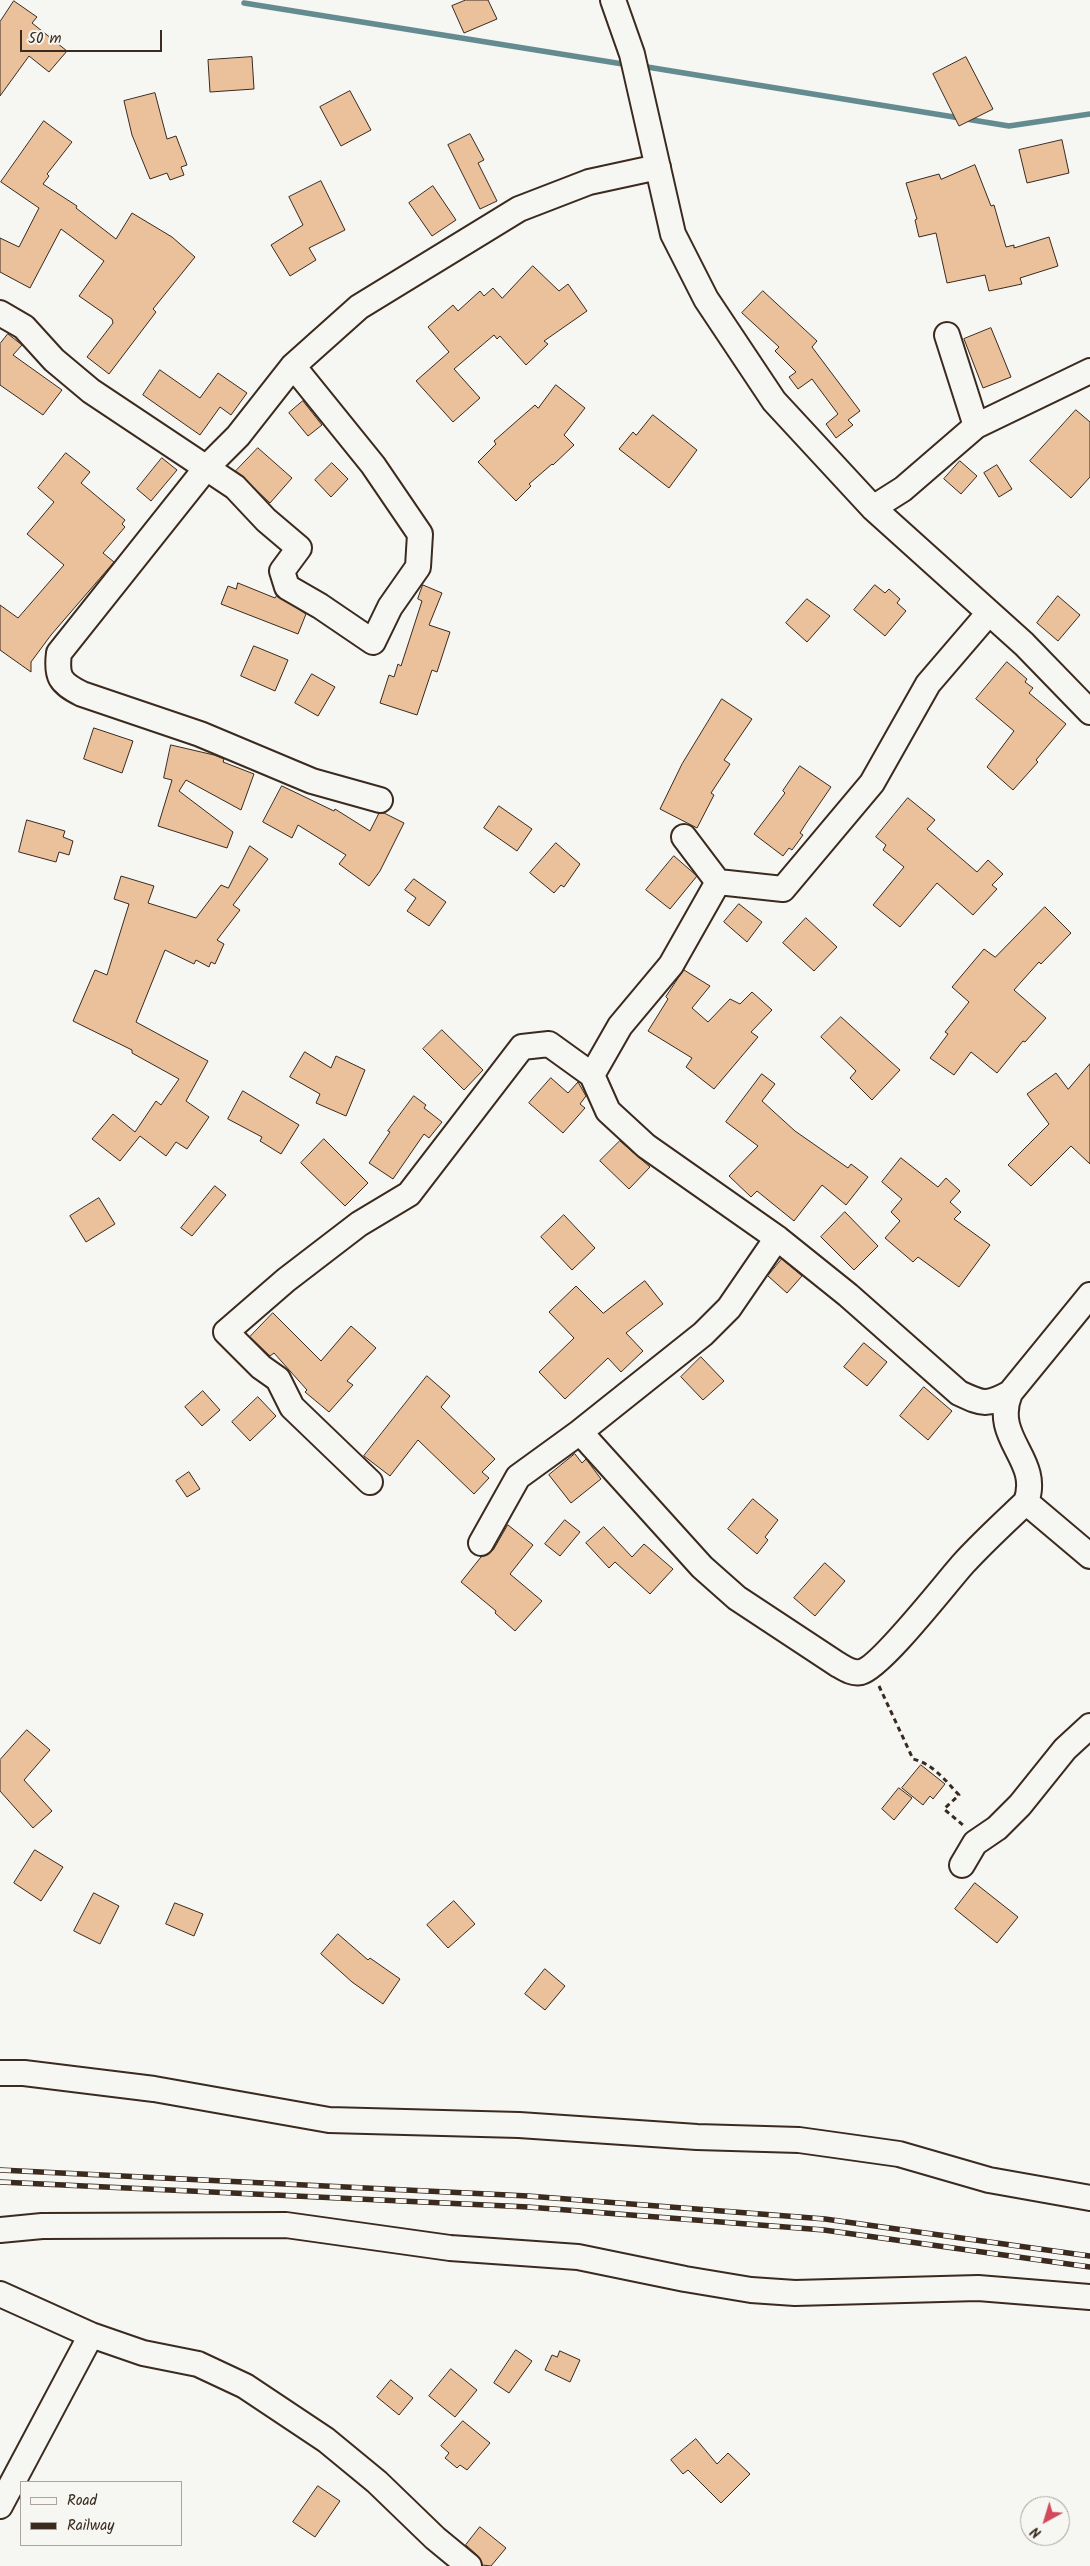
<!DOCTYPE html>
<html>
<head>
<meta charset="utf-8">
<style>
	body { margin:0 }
	#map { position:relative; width:1090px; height:2566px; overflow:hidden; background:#f6f6f2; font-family:Kalam,sans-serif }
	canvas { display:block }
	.legend { position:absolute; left:20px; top:2481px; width:162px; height:65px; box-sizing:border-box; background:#f6f6f2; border:1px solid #aba49d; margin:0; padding:6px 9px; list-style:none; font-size:15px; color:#3b2a1e }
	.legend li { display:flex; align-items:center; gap:10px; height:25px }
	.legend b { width:25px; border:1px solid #aba49d }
	.north { position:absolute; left:1020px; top:2496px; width:50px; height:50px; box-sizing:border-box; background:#f6f6f2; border:1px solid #aba49d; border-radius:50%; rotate:219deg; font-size:14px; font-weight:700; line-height:20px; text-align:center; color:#3b2a1e }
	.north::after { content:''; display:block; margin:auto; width:18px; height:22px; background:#d1495b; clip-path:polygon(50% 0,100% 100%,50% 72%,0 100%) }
	.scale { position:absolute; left:20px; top:30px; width:142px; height:22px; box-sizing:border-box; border:2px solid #3b2a1e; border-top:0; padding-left:6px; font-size:15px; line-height:18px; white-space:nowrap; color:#3b2a1e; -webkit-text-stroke:4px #f6f6f2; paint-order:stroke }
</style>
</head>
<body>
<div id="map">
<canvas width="1090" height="2566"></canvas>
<ul class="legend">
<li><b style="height:6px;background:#f6f6f2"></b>Road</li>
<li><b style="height:6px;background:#3b2a1e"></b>Railway</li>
</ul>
<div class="north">N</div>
<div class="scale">50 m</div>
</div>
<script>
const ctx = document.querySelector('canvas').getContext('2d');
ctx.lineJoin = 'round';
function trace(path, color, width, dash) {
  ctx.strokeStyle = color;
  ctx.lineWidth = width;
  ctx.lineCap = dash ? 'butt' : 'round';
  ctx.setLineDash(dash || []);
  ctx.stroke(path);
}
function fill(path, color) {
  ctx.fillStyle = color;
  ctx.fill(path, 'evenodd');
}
trace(new Path2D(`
	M244,3L629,65
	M641,66L1009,126L1090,114`), '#648c90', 5.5);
const building = new Path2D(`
	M466,0H488L497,19L464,33L452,6Z
	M14,1L37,17L32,23L67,51L49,72L29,56L0,96V22Z
	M252,57L254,89L210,92L208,60Z
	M966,57L993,109L959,126L933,74Z
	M350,91L371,130L341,146L320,107Z
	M155,93L167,139L176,136L187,165L181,167L184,175L170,180L167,173L150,179L132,135L124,101Z
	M44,121L72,142L47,174L49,176L43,184L77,206L76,208L116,239L132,213L172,237L195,257L153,309L156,312L109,374L87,357L113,323L112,319L79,296L104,261L61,229L30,288L0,272V238L19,247L39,208L1,182Z
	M470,134L484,160L478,163L497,201L480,209L448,145Z
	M1062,140L1069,173L1027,183L1019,150Z
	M975,165L991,206L994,205L1006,247L1014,245V248L1049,237L1058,266L1020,278L1022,284L989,291L985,275L947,283L936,233L919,237L915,220L917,219L906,183L939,174L941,179Z
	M321,181L345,230L309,248L316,260L290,276L271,245L303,225L289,197Z
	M433,186L456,220L432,236L409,203Z
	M533,266L559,291L568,284L587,311L544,341L548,344L526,365L500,336L497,339L494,335L454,369L480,398L453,422L416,381L449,352L428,327L453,305L458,311L480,291L484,296L493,288L502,298Z
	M763,291L817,341L812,347L860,411L848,420L853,425L836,438L826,424L838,414L812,379L798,389L789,377L796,372L775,351L779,347L742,313Z
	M991,328L1011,377L983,388L964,339Z
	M8,334L22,345L13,355L62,390L43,415L0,385V344Z
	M160,370L200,398L218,373L247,393L231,415L220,407L200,435L143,395Z
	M556,385L585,408L564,435L574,445L553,465L552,464L529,484L531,486L516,501L478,462L496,444L494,441L511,426L535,405L538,408Z
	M303,401L322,425L308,436L289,413Z
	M1076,410L1090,422V477L1071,498L1030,461Z
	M653,415L697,450L669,488L619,449L633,432L636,435Z
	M258,448L292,478L270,503L236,471Z
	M66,453L90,472L81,483L125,520L122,524L125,527L103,553L114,562L51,635L31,662V672L0,650V605L18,618L64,565L27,534L54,502L38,488Z
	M162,458L177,470L151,501L137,489Z
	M960,461L977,476L961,494L944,479Z
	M332,463L348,479L331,497L315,480Z
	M997,465L1012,489L999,497L984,473Z
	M238,583L275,598L277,595L306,614L298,634L221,604L228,586L236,589Z
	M423,585L442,593L429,625L450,632L437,672L432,670L417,715L380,703L389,675L394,677L398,664L401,666L422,601L418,599Z
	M875,585L885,593L889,589L900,599L897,603L906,611L885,636L854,610Z
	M1058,596L1080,615L1058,641L1037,623Z
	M807,599L830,616L807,642L786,623Z
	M254,646L288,660L275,691L241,676Z
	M1007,662L1027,679L1025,682L1033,688L1029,693L1066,724L1036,760L1038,762L1013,790L987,767L1014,731L976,699Z
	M312,674L335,687L318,716L295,703Z
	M722,699L752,719L724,760L730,764L711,793L714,795L697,828L660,809L682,764Z
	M94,728L133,741L122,773L84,759Z
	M171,745L214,755L224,759L223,762L254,774L241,810L186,780L179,791L233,832L227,848L158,826L172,780L164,778Z
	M800,766L831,787L805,825L800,833L803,835L792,850L789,848L783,856L754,834L785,793L783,791Z
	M282,786L334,811L335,809L370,831L379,813H384L404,823L380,871L369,886L339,864L346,855L298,825L292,838L263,822Z
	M908,798L935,820L927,829L977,872L988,860L1003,874L992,885L997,889L973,915L937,883L900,927L873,905L904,867L883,850L886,845L876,837Z
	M499,806L532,829L517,851L484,828Z
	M27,820L65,831L63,837L73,841L69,855L59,852L56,862L19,852Z
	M556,843L580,864L564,887L561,885L554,893L530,873Z
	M250,846L268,859L233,905L240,910L217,940L224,944L215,964L211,962L209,967L196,960L194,964L165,950L136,1022L208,1061L186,1101L209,1117L187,1149L176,1142L166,1156L140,1136L120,1161L92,1139L113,1114L135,1132L156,1101L161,1105L179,1079L132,1053V1050L73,1021L95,970L107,975L129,904L114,899L121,876L154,886L148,903L196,918L221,885L228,888Z
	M674,856L697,876L670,909L646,890Z
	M414,879L446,902L429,926L407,911L416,898L405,890Z
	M739,904L762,922L747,942L724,922Z
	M1045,907L1071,933L1041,964L1039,962L1014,990L1046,1018L1025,1042L1023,1041L997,1073L971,1052L954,1075L930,1058L948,1034L945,1032L969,1002L952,987L984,949L995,957Z
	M806,918L837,947L814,971L783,943Z
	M684,970L710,986L692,1008L708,1022L730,999L740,1004L752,992L772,1010L751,1032L758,1037L714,1089L686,1067L692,1058L648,1031L668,999L666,997Z
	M841,1017L900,1070L872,1100L850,1078L856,1071L821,1037Z
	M442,1030L483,1070L464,1090L423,1049Z
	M305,1052L331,1068L336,1056L365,1070L346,1116L316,1103L320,1094L290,1077Z
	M1090,1064V1164L1071,1146L1031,1186L1008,1165L1049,1124L1027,1094L1056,1073L1068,1089Z
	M762,1074L775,1084L762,1101L795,1131L848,1168L851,1164L868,1177L846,1205L822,1185L794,1221L757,1191L751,1197L729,1176L758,1146L726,1122Z
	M551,1078L568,1093L578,1082L586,1096L580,1104L585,1108L563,1133L529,1103Z
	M243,1091L299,1125L281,1154L260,1141L262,1137L228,1119Z
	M414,1096L426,1105L424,1108L442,1122L429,1138L424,1134L393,1179L369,1163L390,1132L388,1131Z
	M324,1139L368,1183L345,1206L301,1163Z
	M620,1141L650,1167L629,1189L600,1161Z
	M901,1158L938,1187L946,1178L960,1191L950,1202L961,1212L954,1219L990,1245L959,1287L918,1257L913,1262L885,1238L900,1221L891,1212L902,1199L882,1182Z
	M215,1186L226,1195L192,1236L181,1228Z
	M99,1198L115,1224L86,1242L70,1216Z
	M845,1212L878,1246L854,1270L821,1237Z
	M564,1215L595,1248L572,1270L541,1237Z
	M782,1259L802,1276L787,1293L768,1276Z
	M645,1281L663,1304L626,1333L643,1351L621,1372L608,1358L565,1399L539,1372L574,1338L549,1312L576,1286L603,1313Z
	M273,1313L321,1361L351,1326L376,1348L347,1381L353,1385L329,1412L305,1392L307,1390L274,1353L270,1356L250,1337Z
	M864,1343L887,1362L867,1386L844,1367Z
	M701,1357L724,1381L703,1400L681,1377Z
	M427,1376L450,1396L441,1407L495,1459L482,1472L489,1478L474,1494L418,1440L390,1476L364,1456Z
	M924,1387L952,1411L928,1440L900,1416Z
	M203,1391L220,1410L202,1426L185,1407Z
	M258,1397L276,1416L250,1441L232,1422Z
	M575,1454L582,1463L586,1459L601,1479L571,1503L549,1475Z
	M189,1472L200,1489L187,1497L176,1481Z
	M753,1499L778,1520L765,1537L768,1540L757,1554L728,1529Z
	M565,1520L580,1532L560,1556L545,1544Z
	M508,1525L533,1545L510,1574L542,1601L515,1631L495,1613L496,1611L461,1582L481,1557L493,1550Z
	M604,1527L632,1557L644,1544L673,1569L650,1594L615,1562L609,1568L586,1543Z
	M825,1563L845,1581L815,1616L794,1598Z
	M27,1730L50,1750L24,1780L52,1811L33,1828L0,1791V1760Z
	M921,1765L945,1784L933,1799L930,1796L923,1805L902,1788Z
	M899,1788L912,1798L894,1820L882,1809Z
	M35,1850L63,1867L41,1901L14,1883Z
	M975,1883L1018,1917L997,1943L955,1909Z
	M94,1893L119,1906L100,1944L74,1931Z
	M454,1901L475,1924L448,1948L427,1925Z
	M175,1903L203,1914L194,1936L166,1924Z
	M338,1934L368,1960L370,1958L400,1979L383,2004L352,1982L321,1954Z
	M545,1969L565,1986L545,2010L525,1994Z
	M516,2350L532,2361L509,2393L494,2383Z
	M560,2351L580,2360L570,2382L545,2370L552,2355L557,2357Z
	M451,2369L477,2390L455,2417L429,2396Z
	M391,2380L413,2398L399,2415L377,2397Z
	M463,2421L490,2443L467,2470L460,2465L457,2468L445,2458L449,2453L441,2446Z
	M696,2439L717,2464L728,2453L750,2474L721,2503L688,2470L683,2474L671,2460Z
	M318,2486L340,2501L315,2537L293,2522Z
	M480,2527L506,2548L491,2566L482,2565L478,2556L466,2545Z`);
fill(building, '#eac19a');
trace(building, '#3b2a1e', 1);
const minor = new Path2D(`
	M613,0L632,54L673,234L706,299L774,401L873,508L1024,644L1090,712
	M0,313L24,327L54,360L91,391L235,487L266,520L299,548L282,571L287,587L320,606L373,642L390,607L418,567L420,534L373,465L293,366
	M947,335L976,426
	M873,508L903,489L976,426L1090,371
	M380,800L312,781L200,734L82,694C60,683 56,677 59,653L207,467L238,436L293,366L359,307L519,209L589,182L658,167
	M684,837L718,882L783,889L872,783L928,684L988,614
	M718,882L671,965L620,1026L592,1075L608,1111L646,1146L777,1238L848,1295L959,1393C983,1404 986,1406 1010,1393
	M580,1432L702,1567L737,1598L837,1664C844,1668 852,1674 861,1672C881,1667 946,1583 963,1564C983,1542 1005,1522 1026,1502C1042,1459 991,1439 1010,1393L1090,1295
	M370,1482L292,1407L278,1379L261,1367L226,1332L286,1280L359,1224L409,1194L522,1047L549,1044L592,1075
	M1026,1502L1090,1556
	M481,1543L518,1477L580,1432L703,1334L729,1308L777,1238
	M962,1865L975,1843L997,1828L1020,1805L1065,1749L1090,1726
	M0,2073H24L154,2089L329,2120L519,2125L697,2137L799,2140L899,2154L989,2180L1090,2198
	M0,2230L42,2226L286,2225L450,2248L578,2257L685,2279L751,2290L795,2293L978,2288L1090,2297
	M0,2294L91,2335L143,2353L198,2364L245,2386L326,2440L377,2482L435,2538L469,2566
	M0,2506L91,2335`);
trace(minor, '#3b2a1e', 28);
trace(new Path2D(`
	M879,1686L913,1759C933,1764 945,1780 959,1795L944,1809L964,1826`), '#3b2a1e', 3, [5, 4]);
trace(minor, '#f6f6f2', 24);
const rail = new Path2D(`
	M0,2170L528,2196L825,2219L1090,2256
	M0,2182L528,2207L824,2230L1090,2267`);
trace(rail, '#3b2a1e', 5.5);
trace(rail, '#f6f6f2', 4, [11]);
</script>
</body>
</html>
